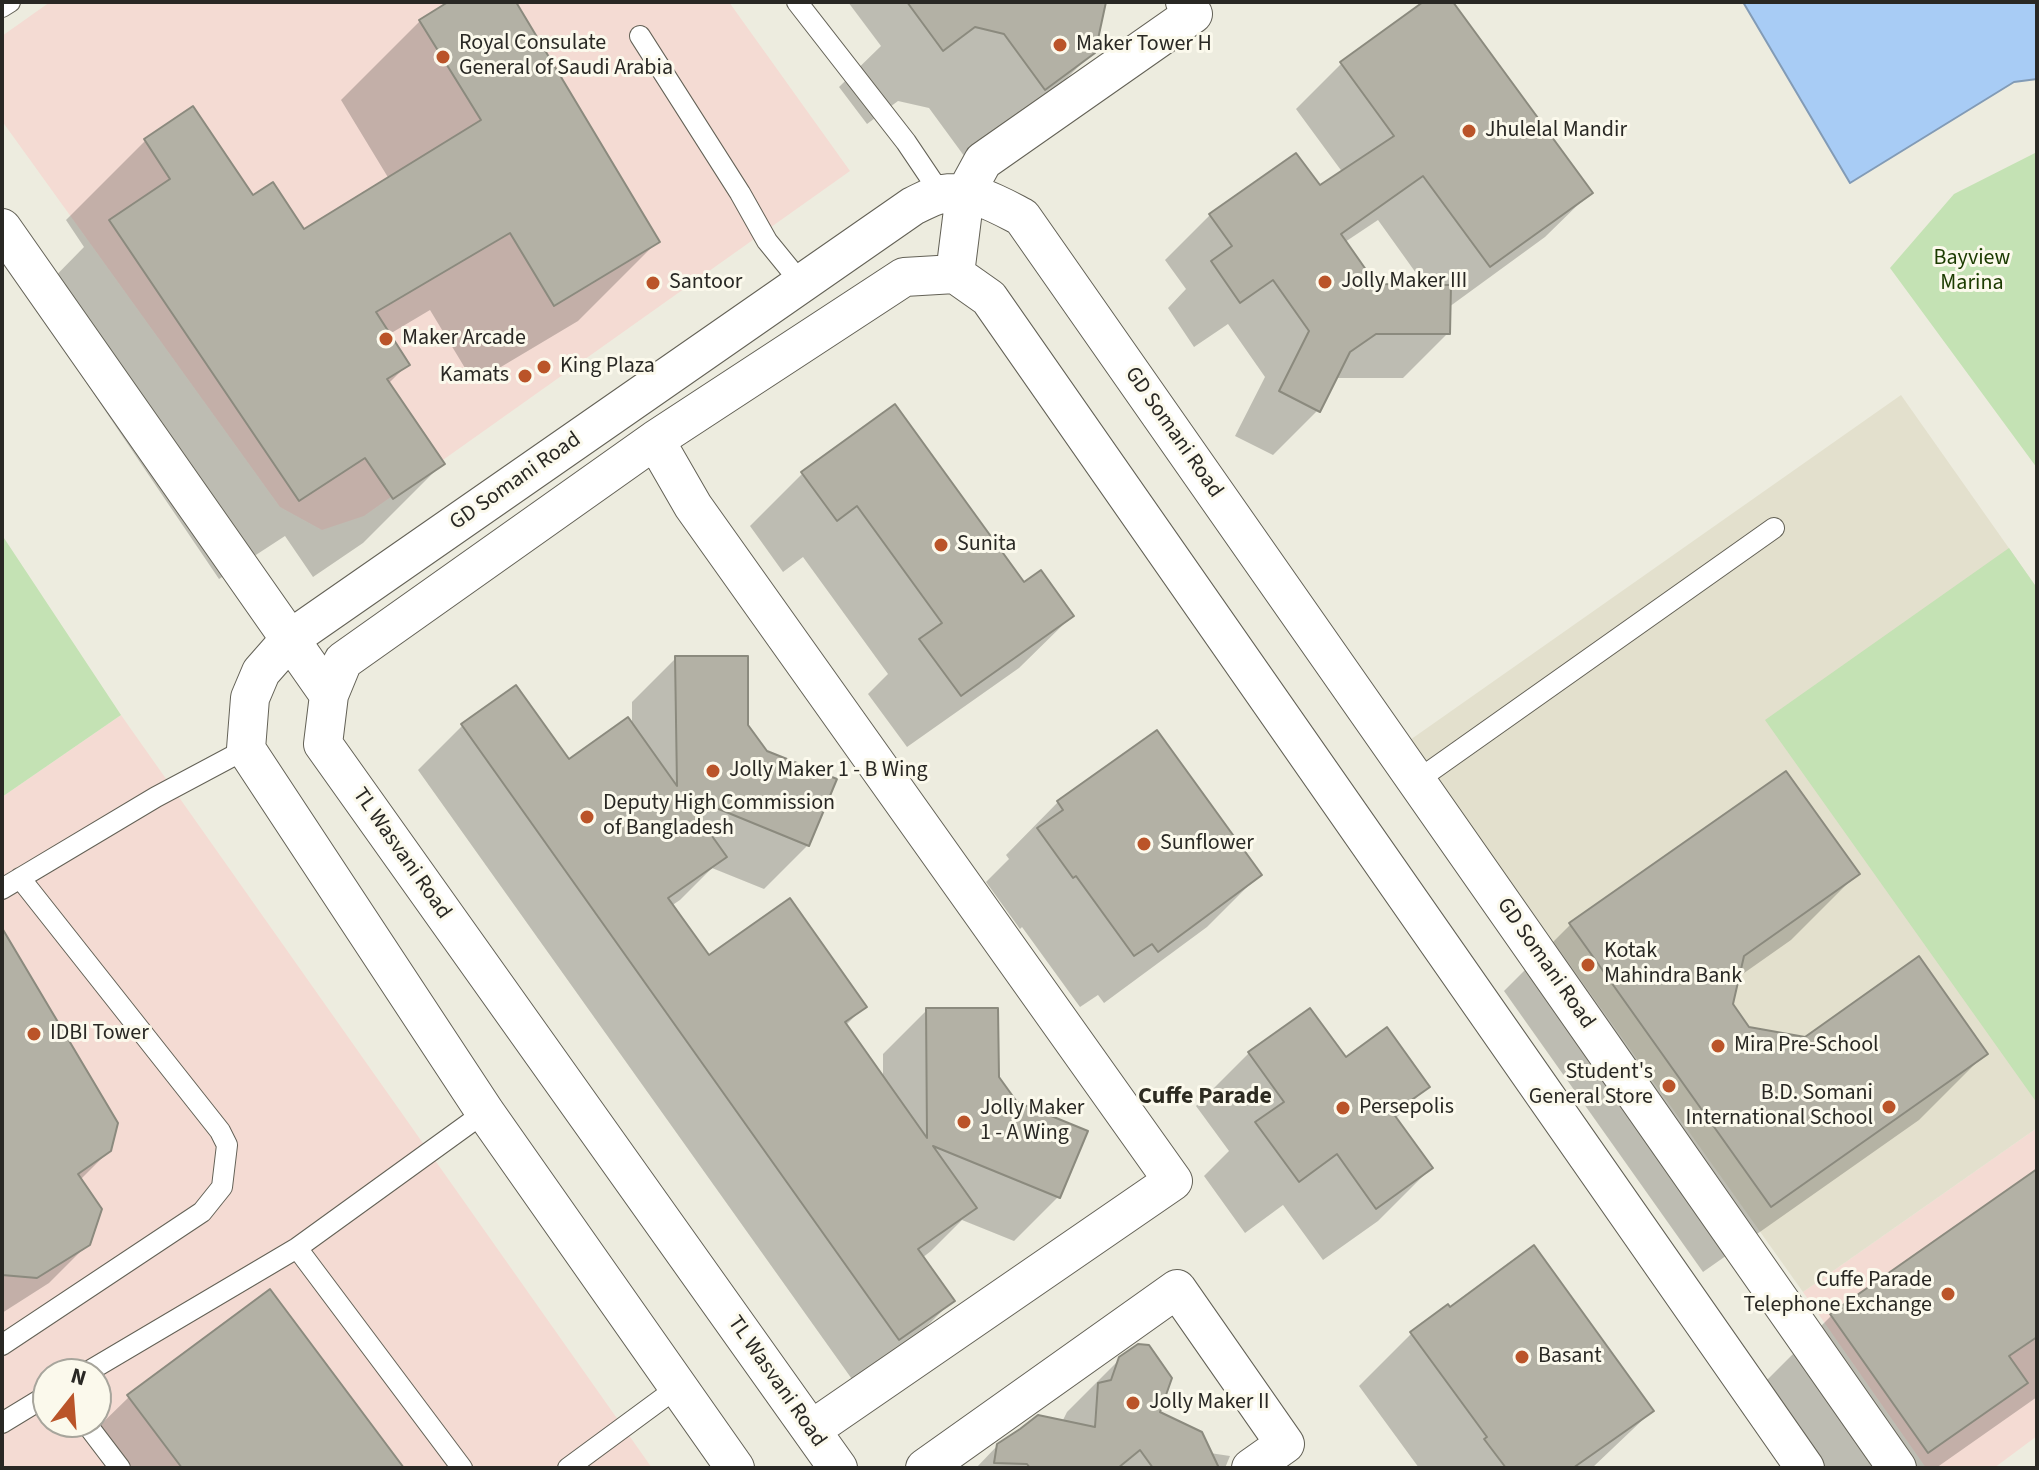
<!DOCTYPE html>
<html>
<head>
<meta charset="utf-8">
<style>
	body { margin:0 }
	#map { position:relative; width:2039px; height:1470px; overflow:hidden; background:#edecdf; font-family:"Source Sans 3",sans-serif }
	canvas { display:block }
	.frame { position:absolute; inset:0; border:4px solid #292824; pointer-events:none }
	.north { position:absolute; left:32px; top:1358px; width:80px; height:80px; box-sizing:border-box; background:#fbf9ec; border:2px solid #a7a59c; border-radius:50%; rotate:17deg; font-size:22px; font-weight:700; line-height:32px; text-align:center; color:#292824 }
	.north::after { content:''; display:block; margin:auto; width:28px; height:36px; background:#ba5429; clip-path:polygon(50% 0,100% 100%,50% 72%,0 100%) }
</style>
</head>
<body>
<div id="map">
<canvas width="2039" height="1470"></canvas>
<div class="frame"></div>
<div class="north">N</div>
</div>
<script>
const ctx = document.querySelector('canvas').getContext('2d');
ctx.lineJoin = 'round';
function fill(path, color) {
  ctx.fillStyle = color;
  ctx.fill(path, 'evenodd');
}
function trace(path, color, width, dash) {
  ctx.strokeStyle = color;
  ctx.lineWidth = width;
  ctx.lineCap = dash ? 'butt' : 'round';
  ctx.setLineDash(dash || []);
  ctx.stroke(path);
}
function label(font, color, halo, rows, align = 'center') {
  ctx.font = font + ' "Source Sans 3",sans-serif';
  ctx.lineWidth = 6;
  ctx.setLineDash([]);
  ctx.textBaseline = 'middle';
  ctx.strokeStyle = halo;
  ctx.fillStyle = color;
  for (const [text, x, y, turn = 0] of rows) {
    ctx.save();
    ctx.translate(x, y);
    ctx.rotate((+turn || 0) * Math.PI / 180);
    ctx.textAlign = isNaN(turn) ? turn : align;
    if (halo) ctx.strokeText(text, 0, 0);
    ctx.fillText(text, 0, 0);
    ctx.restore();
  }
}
fill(new Path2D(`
	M50,2H729L850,171L364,516L322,530L280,507L2,121V36Z
	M121,715L652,1468H2V797ZM48,1374H96V1422H48Z
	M2037,1128V1436L1994,1468H1926L1803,1292Z`), '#f4dbd3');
fill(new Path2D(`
	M1901,395L2037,588V1128L1803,1292L1410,740Z`), '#e3e0cd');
fill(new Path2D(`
	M2037,152V468L1890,268L1954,194Z
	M2,535L121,715L2,797Z
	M2009,548L2037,588V1103L1765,720Z`), '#c4e2b4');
const water = new Path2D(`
	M1743,2H2037V79L2014,82L1850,183Z`);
fill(water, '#a8ccf5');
trace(water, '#829bb6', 2);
fill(new Path2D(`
	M453,2H514L657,242L578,321L474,383L430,310L388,335L407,365L388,384L442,464L363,543L313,577L285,536L219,579L31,301L84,247L66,220L145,141L253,198L303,231L389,179L341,100L420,21Z
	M848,2H1104L1093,52L1017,128L970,164L929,108L898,101L867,124L839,87L881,46Z
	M1427,2H1450L1590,193L1545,237L1449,307L1448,333L1403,378H1334L1318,410L1273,455L1235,436L1265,377L1228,324L1194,347L1168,308L1186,289L1165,260L1210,215L1320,188L1343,173L1296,109L1341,64ZM1378,220L1426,287L1375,286L1345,242Z
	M802,474L1023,585L1072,616L1019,668L907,747L868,694L888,674L803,557L783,572L750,526Z
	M676,658L746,725L808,845L764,889L712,868L680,900L671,906L708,958L864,1007L845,1026L883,1079V1054L927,1010L997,1077L1058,1197L1014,1241L962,1220L931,1251L922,1258L952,1301L908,1345L854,1382L418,770L462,726L516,688L568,762L632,727V702Z
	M1058,802L1259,875L1207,927L1104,1003L1098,995L1080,1007L1022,927L1020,929L986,882L1009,859L1006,855Z
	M1857,874L1791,940L1737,978L1730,1005L1748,1029L1806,1039L1985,1054L1919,1120L1703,1272L1504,991L1570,925Z
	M2,946L110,1150L80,1180L88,1244L49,1283L2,1313Z
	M1309,1011L1345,1060L1427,1087L1395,1119L1431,1168L1378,1221L1323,1260L1283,1205L1245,1233L1204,1176L1229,1151L1196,1106L1249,1053Z
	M2037,1171V1397L1936,1468H1811L1756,1391L1831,1316Z
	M1412,1333L1652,1411L1592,1468H1419L1359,1386Z
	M1120,1359L1158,1413L1210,1453L1230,1456L1225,1468H976L998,1445L1062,1422L1067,1412Z
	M129,1397L402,1468H115L90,1435Z`), '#0003');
const building = new Path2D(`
	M448,2H516L660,242L554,306L510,233L376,312L410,365L387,379L445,464L393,499L365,458L299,501L109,220L170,179L144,139L193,106L253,195L273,182L304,229L481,120L419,20Z
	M907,2H1106L1095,53L1045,90L1004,34L975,27L943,51Z
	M1423,2H1453L1593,193L1490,267L1423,176L1341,234L1376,284L1451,285L1450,334H1376L1350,352L1320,412L1279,391L1309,331L1273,280L1240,303L1211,261L1232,246L1209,214L1296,153L1320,185L1394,136L1340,62Z
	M895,404L1024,582L1041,570L1074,616L961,696L919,639L942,623L857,506L837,521L801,472Z
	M675,656H748V725L767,751L837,779L809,846L682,794L727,857L668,898L709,955L790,898L867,1007L845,1022L927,1138L926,1008H998L999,1077L1017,1102L1088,1131L1060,1198L933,1146L977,1208L918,1249L955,1301L899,1340L461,724L516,685L569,759L628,717L677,786Z
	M1157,730L1262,875L1158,952L1152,944L1134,956L1076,876L1073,878L1037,828L1063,810L1057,801Z
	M1786,771L1860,874L1744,956L1733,1004L1749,1027L1805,1037L1919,956L1988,1054L1771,1207L1569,923Z
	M2,928L118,1123L111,1151L78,1174L102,1209L90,1245L37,1278L2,1275Z
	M1310,1008L1346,1057L1387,1027L1430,1087L1393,1113L1433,1168L1376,1209L1337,1154L1299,1182L1255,1122L1284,1102L1248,1052Z
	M2037,1169V1337L2009,1356L2028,1383L1928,1453L1830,1314Z
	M1534,1245L1654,1411L1573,1468H1506L1484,1439L1487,1437L1410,1332L1448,1304L1450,1307Z
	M270,1289L404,1468H182L127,1395Z
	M1138,1344L1149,1345L1172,1378L1160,1412L1202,1432L1219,1468H1153L1140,1450L1118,1468H1030L1027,1464L994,1463L997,1444L1020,1429L1038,1415L1095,1427L1098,1383L1111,1380L1119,1357Z`);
fill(building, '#b3b1a5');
trace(building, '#8b8a7e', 2);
const service = new Path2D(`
	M797,2L906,142L941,194
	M2,7L10,2
	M640,36L740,193L767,241L802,284
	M1432,770L1774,528
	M2,889L156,797L246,749
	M297,1248L462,1468
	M2,1345L202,1212L222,1187L227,1145L220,1131L20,878
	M84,1374L297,1248L485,1112
	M85,1422L120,1468
	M2,1423L48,1395
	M568,1468L678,1387`);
const minor = new Path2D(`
	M2,228L329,695
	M955,274L965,194L983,161L1193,14L1185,2
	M655,440L693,506L1173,1181L811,1430
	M735,1468L485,1112L246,749L250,698L261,672L290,639L913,206C922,202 933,195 943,194C972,189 997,204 1022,217L1897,1468
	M838,1468L323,744L329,695L343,661L655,440L904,277L955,274L989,298L1805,1468
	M925,1468L1177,1289L1285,1444L1251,1468`);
trace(service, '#636156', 22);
trace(minor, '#636156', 40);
trace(service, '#fff', 20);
trace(minor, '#fff', 38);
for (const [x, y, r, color] of [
	[1060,45,8,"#ba5429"],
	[443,57,8,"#ba5429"],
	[1469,131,8,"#ba5429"],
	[1325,282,8,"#ba5429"],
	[653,283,8,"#ba5429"],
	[386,339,8,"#ba5429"],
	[544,367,8,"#ba5429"],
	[525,376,8,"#ba5429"],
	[941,545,8,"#ba5429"],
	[713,771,8,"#ba5429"],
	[587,817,8,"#ba5429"],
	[1144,844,8,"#ba5429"],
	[1588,965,8,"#ba5429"],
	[34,1034,8,"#ba5429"],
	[1718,1046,8,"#ba5429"],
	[1669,1086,8,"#ba5429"],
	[1889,1107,8,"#ba5429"],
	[1343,1108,8,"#ba5429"],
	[964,1122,8,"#ba5429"],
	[1948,1294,8,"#ba5429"],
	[1522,1357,8,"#ba5429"],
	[1133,1403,8,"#ba5429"]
]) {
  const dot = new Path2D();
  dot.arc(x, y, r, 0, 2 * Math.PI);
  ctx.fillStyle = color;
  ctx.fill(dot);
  trace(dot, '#fbf9ec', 3);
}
label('22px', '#292824', '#fbf9ec', [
	["Royal Consulate",459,44],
	["General of Saudi Arabia",459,69],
	["Maker Tower H",1076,45],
	["Jhulelal Mandir",1485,131],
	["Jolly Maker III",1341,282],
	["Santoor",669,283],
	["Maker Arcade",402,339],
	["King Plaza",560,367],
	["Kamats",509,376,"right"],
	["Sunita",957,545],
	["Jolly Maker 1 - B Wing",729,771],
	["Deputy High Commission",603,804],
	["of Bangladesh",603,829],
	["Sunflower",1160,844],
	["Kotak",1604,952],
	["Mahindra Bank",1604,977],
	["IDBI Tower",50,1034],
	["Mira Pre-School",1734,1046],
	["Student's",1653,1073,"right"],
	["General Store",1653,1098,"right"],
	["B.D. Somani",1873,1094,"right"],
	["International School",1873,1119,"right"],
	["Persepolis",1359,1108],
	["Jolly Maker",980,1109],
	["1 - A Wing",980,1134],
	["Cuffe Parade",1932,1281,"right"],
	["Telephone Exchange",1932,1306,"right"],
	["Basant",1538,1357],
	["Jolly Maker II",1149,1403]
], 'left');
label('22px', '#1b3b00', '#fbf9ec', [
	["Bayview",1972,259],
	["Marina",1972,284]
]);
label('22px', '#292824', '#fbf9ec', [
	["GD Somani Road",1173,433,55],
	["GD Somani Road",516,482,-35],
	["TL Wasvani Road",401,854,55],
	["GD Somani Road",1545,964,55],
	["TL Wasvani Road",776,1382,55]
]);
label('bold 24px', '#2d2b21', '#fbf9ec', [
	["Cuffe Parade",1205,1098]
]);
</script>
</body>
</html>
